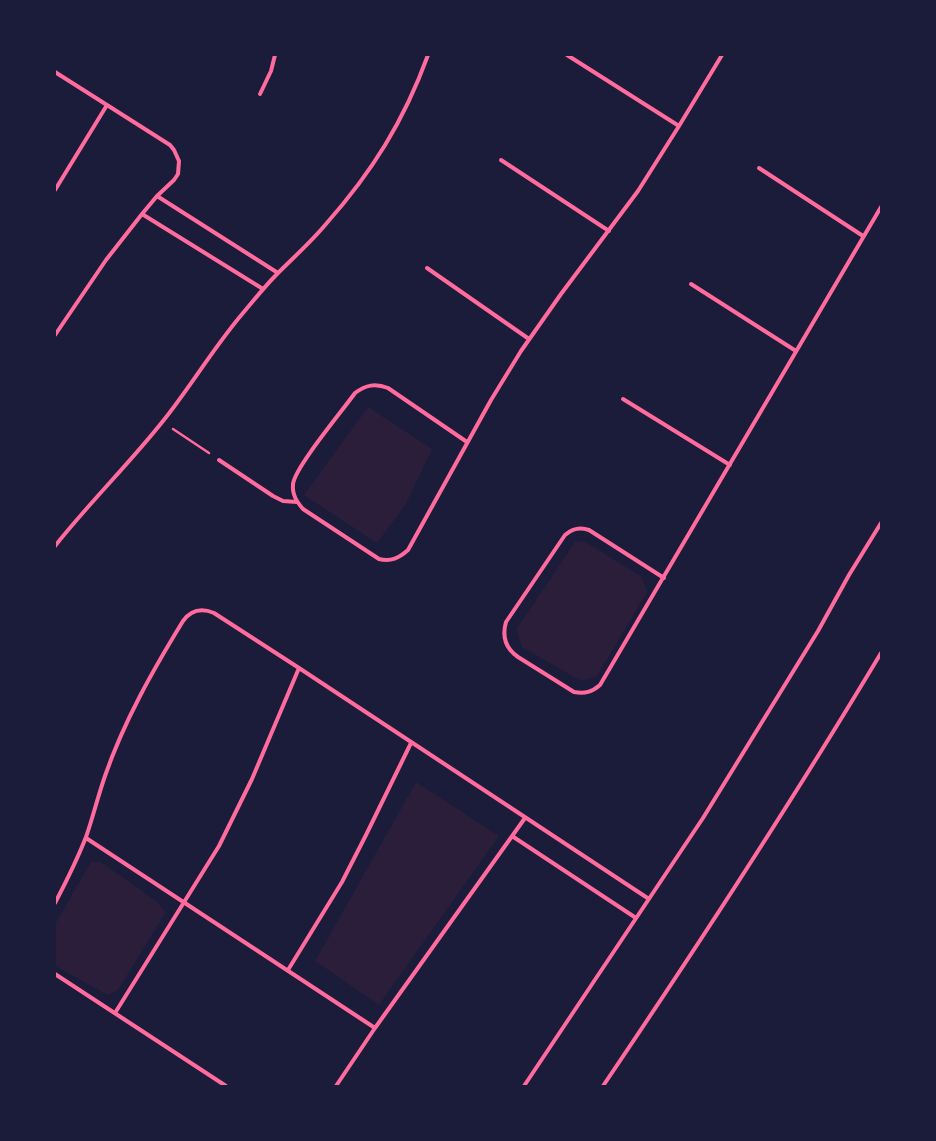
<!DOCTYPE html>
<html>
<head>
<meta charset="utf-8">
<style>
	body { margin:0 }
	#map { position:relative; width:936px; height:1141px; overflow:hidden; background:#1b1b3a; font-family:"DM Sans",sans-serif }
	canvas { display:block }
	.frame { position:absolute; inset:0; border:56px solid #1b1b3a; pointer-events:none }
</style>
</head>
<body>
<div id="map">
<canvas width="936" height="1141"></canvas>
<div class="frame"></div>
</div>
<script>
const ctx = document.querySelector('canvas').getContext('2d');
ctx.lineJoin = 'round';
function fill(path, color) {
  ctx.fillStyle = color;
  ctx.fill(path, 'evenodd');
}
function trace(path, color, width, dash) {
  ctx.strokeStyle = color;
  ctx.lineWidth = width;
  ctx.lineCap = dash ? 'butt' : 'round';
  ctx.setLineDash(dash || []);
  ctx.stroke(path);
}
fill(new Path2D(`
	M368,407L432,449L406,504L377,543L304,495Z
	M584,541L642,577L647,592L597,676L581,681L522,647L516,630L575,542Z
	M416,782L499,836L379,1005L315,961Z
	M91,862H101L156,901L166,912L118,990L108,995L55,966V924Z`), '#2a1e3b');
trace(new Path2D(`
	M173,429L209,453`), '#ff6b9d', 2.5);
trace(new Path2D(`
	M567,55L679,126
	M55,72L170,145L174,150L179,161L178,174L174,180L157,196L142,214L106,260L55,335
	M260,94L271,71L275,55
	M501,160L609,231
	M759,168L863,236
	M55,190L107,105
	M157,196L278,273
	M142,214L263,289
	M427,268L529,339
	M691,284L796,351
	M623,399L730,465
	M467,442L388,388C375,383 366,385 355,393C343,410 295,467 293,484C292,495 297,502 303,509L379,559C391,562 399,558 408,550L491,400L521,351L561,294L638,191L679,126L722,55
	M219,460L273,496L283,501L297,502
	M55,546C89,503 129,464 163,421C191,386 214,347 243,313C254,300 265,286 278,273C294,257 311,242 326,224C372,172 404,121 428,55
	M664,578L589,530C580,527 573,528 565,535L506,622C502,636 505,648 518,657L574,692C585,694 592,692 600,685L881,207
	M512,836L636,918
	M86,838L375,1028
	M55,903C66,882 77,860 86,837C93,817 98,796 105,776C124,721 153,670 183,621C191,610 202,608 214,613L299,668L649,899
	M288,970L342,882L366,835L411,743
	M55,974L226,1086
	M115,1013L219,846L252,779L299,668
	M336,1086L375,1028L525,818
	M524,1086L703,818L818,631L849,575L881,523
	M603,1086C699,944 793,800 881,653`), '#ff6b9d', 4);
</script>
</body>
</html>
